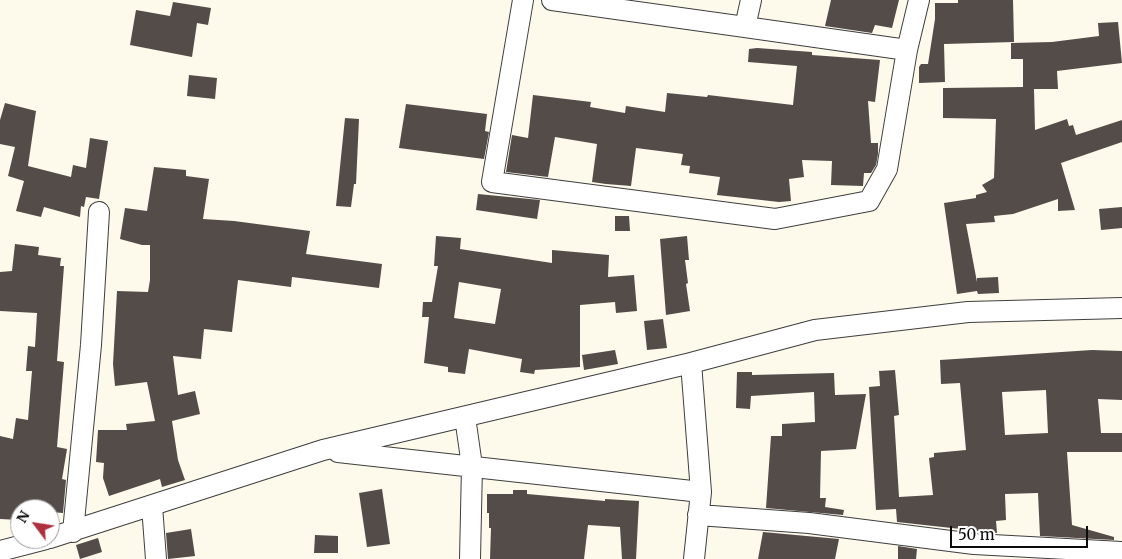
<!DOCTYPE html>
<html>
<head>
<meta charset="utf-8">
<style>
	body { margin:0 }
	#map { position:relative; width:1122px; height:559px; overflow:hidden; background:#fdf9eb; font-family:Merriweather,serif }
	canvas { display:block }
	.north { position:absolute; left:10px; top:499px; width:50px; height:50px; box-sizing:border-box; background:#fff; border:1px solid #9d9d9d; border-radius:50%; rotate:301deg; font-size:14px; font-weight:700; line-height:20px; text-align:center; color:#0b0b0b }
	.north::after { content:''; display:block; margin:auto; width:18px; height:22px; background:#ae303e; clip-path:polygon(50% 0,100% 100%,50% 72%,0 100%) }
	.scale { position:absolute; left:950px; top:526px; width:138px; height:22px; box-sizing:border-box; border:2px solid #0b0b0b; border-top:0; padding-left:6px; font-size:15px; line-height:18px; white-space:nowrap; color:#0b0b0b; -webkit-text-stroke:4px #fff; paint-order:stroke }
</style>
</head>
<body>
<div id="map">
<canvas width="1122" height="559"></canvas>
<div class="north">N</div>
<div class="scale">50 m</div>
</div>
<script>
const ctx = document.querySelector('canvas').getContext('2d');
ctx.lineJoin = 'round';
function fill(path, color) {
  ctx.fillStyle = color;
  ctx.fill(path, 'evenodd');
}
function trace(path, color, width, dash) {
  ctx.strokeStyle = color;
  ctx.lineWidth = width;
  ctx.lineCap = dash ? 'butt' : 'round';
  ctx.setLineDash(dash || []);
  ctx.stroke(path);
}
fill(new Path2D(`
	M831,0H899L892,28L875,25L872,33L825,26Z
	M958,0H1013L1014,42L944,44L945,82L919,83V67L921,64H928L935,19V3H958Z
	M173,2L211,8L208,25L197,23L192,57L130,45L136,10L170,16Z
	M1118,22L1122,63L1057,71L1058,89H1034L1035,130L1067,119L1069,126L1073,125L1076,135L1122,120V142L1061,163L1075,210L1058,211V199L1013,214L994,216L995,222L966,224L977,282V278L998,277L999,293L978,294L977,291L957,294L944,203L976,198V195L987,192L982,185L994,178L996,119L943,118V88L1023,87V59H1011V43L1052,42L1099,36L1098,23Z
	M757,48L812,52V55L880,60L875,102L868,101L871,143H878V154L876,165L871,173H864L863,186L831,185L832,161L802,160L804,177L789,179L791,201L779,202L717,195L720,177L689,173L690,166L681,165L683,154L636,148L631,186L606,184L592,182L597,144L555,137L548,177L506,172L512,135L528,138L533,95L591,102L590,107L625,113L626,106L665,112L667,93L707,97L708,95L793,105L797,66L748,62L749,49Z
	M189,75L217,78L215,99L187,96Z
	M5,103L36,111L28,166L71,177L73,165L86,168L90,138L108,141L99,199L86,197L84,207L81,206L80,217L44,207L41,217L16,211L24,181L8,176L15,147L0,144V120Z
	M406,104L487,114L485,131L489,132L484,159L399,148Z
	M345,118L359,119L356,184H354L351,207L336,206Z
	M154,167L186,170V176L209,179L203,219L234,221L310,231L306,254L382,264L379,288L292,277L291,287L238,280L232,332L204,329L201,359L173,356L178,395L195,391L200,414L172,421L178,460L185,480L162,487L160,479L109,496L103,478L104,463L96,462L98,430H127L126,424L155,421L147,382L115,386L113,364L117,291L148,292L150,280V245H142L120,239L125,208L147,211Z
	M478,194L540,200L537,219L476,210Z
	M1122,207V228L1101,230L1099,209Z
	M615,216H629L630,231H615Z
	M436,236L461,238L460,249L552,263V250L609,255L608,277L634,275L637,311L616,313L615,302L580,305V367L535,370L534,374L520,372L522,359L469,349L465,374L448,372V367L424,363L429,317H422L423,302H432L438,266H434ZM459,282L501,289L495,324L454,318Z
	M687,236L689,260H685L688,283L686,284L690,311L666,315L660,239Z
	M15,244L39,247L38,255L61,258L60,266H64L57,361L64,362L57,447L67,449L62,479L66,480L63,513L50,512V509H20V520L0,519V436L13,439L16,418L28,420L32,371H26L28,346L35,347L37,313L0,311V272L12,271Z
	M663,319L667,348L647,350L644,321Z
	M615,350L618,364L584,370L582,355Z
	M1092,350L1122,351V400L1098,399L1101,433H1122V452H1067L1072,525L1114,537V540L1040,536L1038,493L1005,494L1006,520L996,521L997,533L897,522L896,509L876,510L869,387L880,386L879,371L895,370L899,415L894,416L899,497L933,495L929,458L934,457V453L966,450L960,383L941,384L940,360ZM1046,390L1048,433L1005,435L1002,392Z
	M737,372H752V375L834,373L835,395L866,394L856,449L821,451L820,498H826L825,507L844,510L843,515L766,508L771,436H782V424L815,422L814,392L751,396L750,409L736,408Z
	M382,489L390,544L367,547L359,493Z
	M513,490H527V494L605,501V499L639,501L636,559H622L620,527L588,525L584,559H490L491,528H489V513H487V494H513Z
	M191,529L195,556L168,559L166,533Z
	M763,532L839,539L835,559H758Z
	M315,535L338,536V553H314Z
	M98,538L102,552L80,559L76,545Z
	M898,546L917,549L916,559H898Z`), '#534c49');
const minor = new Path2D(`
	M523,0L492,182L775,219L869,201L887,169L907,50L919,0
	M552,0L745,27
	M751,0L745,27L907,50
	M691,363L701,492L694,559
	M465,417L472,466L470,559
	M338,452L701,492
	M152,506L156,559
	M698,515L809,523L974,544L1122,552
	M73,532L91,345L99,212
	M50,538L323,450L691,363L815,330L968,312L1122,308
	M0,551L46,539`);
trace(minor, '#3e3e3e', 22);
trace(minor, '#fff', 20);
</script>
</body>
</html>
